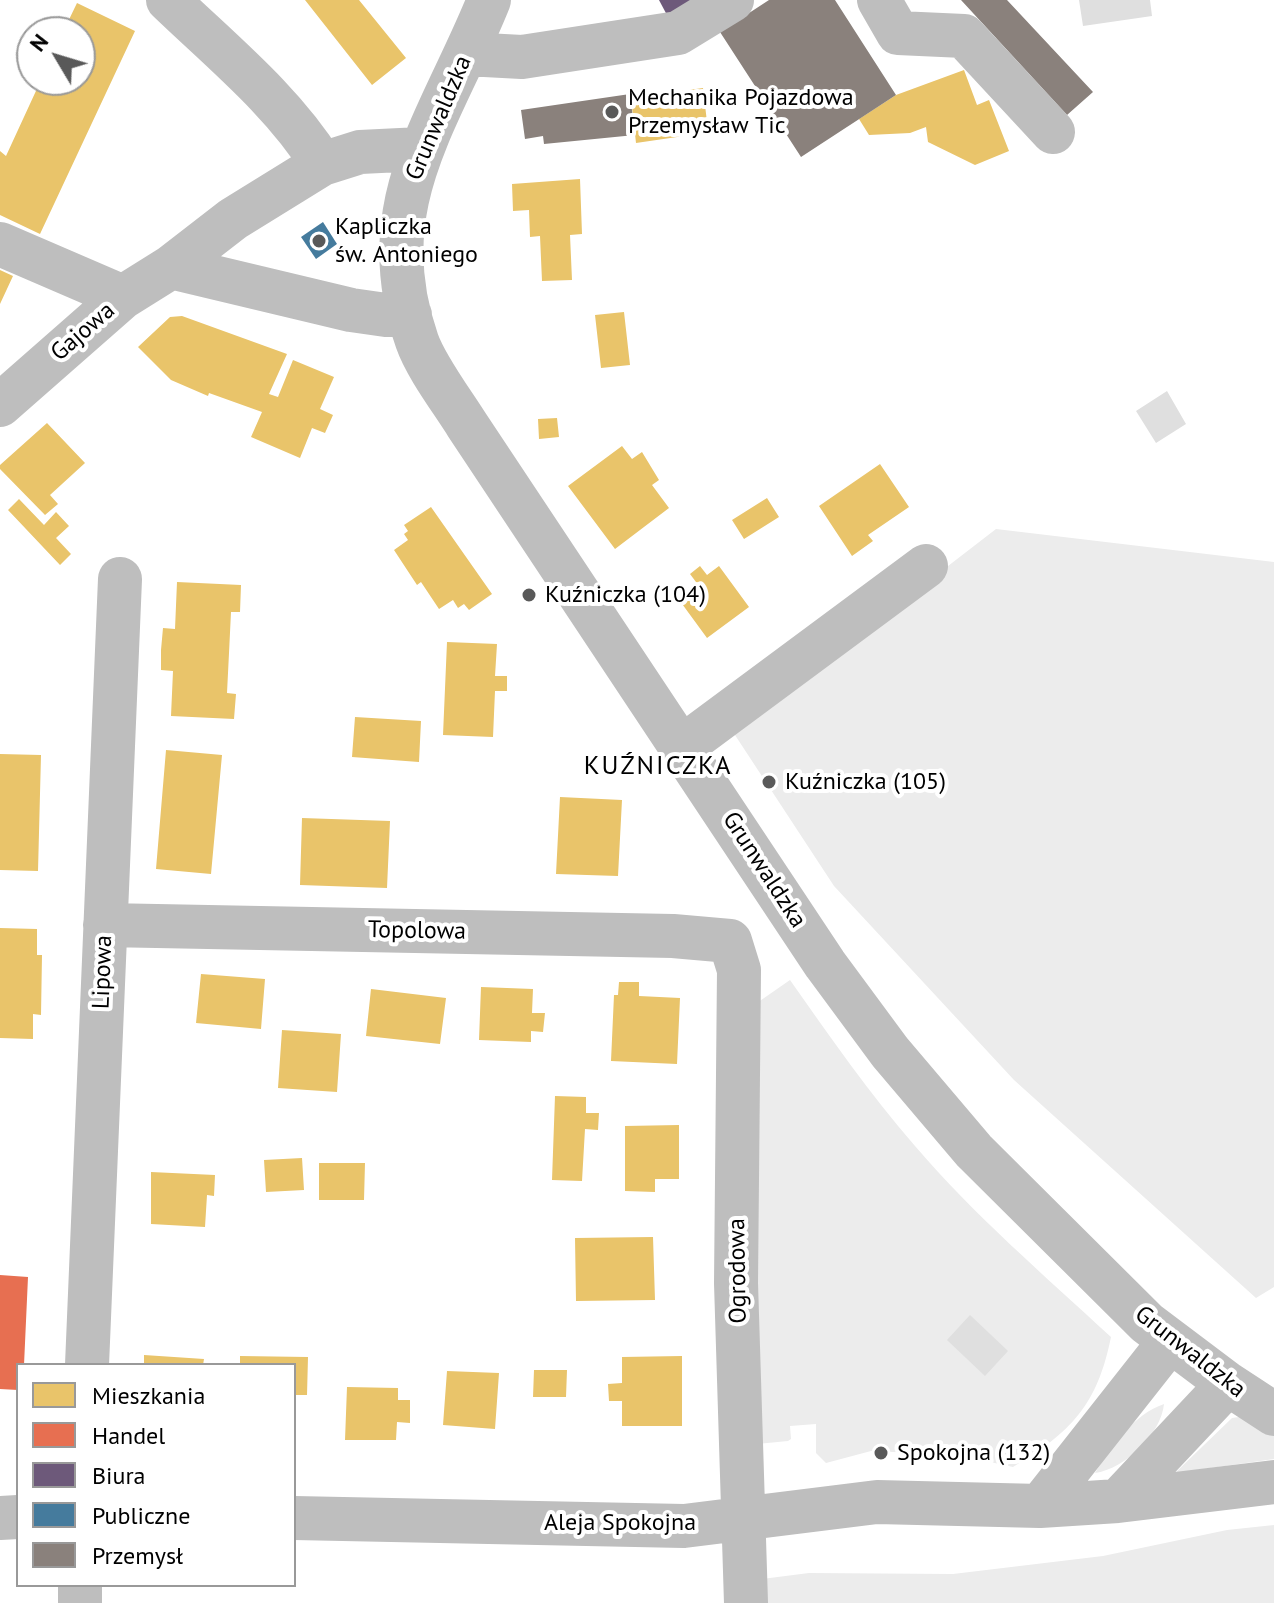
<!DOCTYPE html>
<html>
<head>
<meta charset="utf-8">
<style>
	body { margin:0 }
	#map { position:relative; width:1274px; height:1603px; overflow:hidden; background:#fff; font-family:"PT Sans",sans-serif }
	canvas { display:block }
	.legend { position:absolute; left:16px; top:1363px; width:280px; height:224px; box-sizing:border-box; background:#fff; border:2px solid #999; margin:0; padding:10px 14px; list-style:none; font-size:24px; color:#000 }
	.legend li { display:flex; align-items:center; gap:16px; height:40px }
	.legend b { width:40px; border:2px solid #999 }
	.north { position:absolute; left:16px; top:16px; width:80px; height:80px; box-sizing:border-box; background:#fff; border:2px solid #999; border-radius:50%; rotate:308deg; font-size:22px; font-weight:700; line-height:32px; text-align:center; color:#000 }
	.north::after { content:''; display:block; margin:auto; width:28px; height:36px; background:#595959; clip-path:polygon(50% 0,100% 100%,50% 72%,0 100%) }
</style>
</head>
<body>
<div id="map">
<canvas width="1274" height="1603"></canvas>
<ul class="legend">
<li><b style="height:22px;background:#e9c46a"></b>Mieszkania</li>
<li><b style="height:22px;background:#e76f51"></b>Handel</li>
<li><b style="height:22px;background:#6d597a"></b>Biura</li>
<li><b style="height:22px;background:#457b9d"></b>Publiczne</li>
<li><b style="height:22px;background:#8a817c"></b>Przemysł</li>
</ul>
<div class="north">N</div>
</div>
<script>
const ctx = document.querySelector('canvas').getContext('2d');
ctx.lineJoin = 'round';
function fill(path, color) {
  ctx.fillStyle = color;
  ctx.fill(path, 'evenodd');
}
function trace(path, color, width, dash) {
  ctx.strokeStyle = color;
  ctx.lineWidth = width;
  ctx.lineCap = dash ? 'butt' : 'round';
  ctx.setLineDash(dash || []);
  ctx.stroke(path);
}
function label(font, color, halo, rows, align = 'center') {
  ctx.font = font + ' "PT Sans",sans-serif';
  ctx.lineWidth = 8;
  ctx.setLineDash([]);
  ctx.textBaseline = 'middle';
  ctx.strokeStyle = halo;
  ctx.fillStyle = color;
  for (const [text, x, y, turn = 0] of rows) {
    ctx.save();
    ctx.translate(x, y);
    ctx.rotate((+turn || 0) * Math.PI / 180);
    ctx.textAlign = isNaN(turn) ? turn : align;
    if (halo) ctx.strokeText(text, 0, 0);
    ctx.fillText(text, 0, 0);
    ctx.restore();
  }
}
fill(new Path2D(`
	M996,529L1274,562V1287L1256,1298L1014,1080L834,886L733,732Z
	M790,980C830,1037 869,1093 915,1146C974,1215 1044,1275 1111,1337C1097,1406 1071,1432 1013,1467L958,1455L871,1451L826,1463L816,1453V1424L790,1426L791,1439L788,1441L757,1444L754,1005Z
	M1164,1404C1161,1434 1125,1469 1095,1473C1111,1447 1134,1414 1164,1404Z
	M1239,1417L1274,1436V1459L1175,1473L1232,1418Z
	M1274,1525V1603H742L762,1579L809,1573L953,1574L1103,1556L1227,1530Z`), '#ececec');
fill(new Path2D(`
	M305,0H359L406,58L372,85Z
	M77,3L135,31L40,234L0,215V151L6,156L41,80H80V32H63Z
	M964,70L977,105L989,100L1009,151L975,165L928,142L926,127L910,133L869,135L859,119L896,95Z
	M703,88L707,122L682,126L684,136L636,143L631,98Z
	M580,179L582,234L570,235L572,280L542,281L540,236L530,237L529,210L513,211L512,184Z
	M0,270L13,276L0,304Z
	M624,312L630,365L601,368L595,315Z
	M182,316L287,354L269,394L278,397L293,360L334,377L320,409L333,415L325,433L312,428L300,458L251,437L262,412L209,393L208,396L171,380L138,347L170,317Z
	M557,418L559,437L539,439L538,419Z
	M47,423L85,463L50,495L58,504L45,515L0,469V465Z
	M622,446L632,459L642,452L659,480L652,485L669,508L615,549L568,486Z
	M880,464L909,507L868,535L873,541L852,556L819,506Z
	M767,498L779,517L744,539L732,520Z
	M19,499L44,525L56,512L69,526L56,538L71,554L60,565L8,510Z
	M431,507L492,594L469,610L464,604L458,608L453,600L439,609L421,582L417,585L394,550L408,540L404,534L408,531L404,525Z
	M700,566L707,575L719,566L749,607L707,638L677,597L696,582L690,574Z
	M177,582L241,585L240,612H231L229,653L227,693L236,694L234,719L171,716L173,671L161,670V650L163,628L175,629Z
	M447,642L497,644L495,676H507V691H495L493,737L443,735Z
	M355,717L421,721L419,762L352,757Z
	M166,750L222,755L211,874L156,869Z
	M0,754L41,755L38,871L0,870Z
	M560,797L622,800L618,876L556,874Z
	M302,818L390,821L387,888L300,885Z
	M0,928L37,929V955H42L41,1015L33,1014V1039L0,1038Z
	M201,974L265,979L261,1029L196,1023Z
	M619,982H639V996L680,998L677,1064L611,1061L614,995H618Z
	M481,987L533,989L532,1013H545L543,1032L531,1031V1042L479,1040Z
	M371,989L446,998L440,1044L366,1036Z
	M282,1030L341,1034L337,1092L278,1088Z
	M555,1096L586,1097V1113H599L598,1130L585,1129L582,1181L552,1180Z
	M679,1125V1179H655V1192L625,1191V1126Z
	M302,1158L304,1190L266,1192L264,1160Z
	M319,1163H365L364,1200H319Z
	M151,1172L215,1175L214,1196L207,1195L205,1227L151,1224Z
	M653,1237L655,1300L576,1301L575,1238Z
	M144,1355L204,1359L203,1365H144Z
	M240,1356L308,1357L307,1395H294V1365H240Z
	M682,1356V1426H622V1401H609L608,1384L622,1383V1357Z
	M534,1370H567L566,1397H533Z
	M447,1371L499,1373L495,1429L443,1425Z
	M347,1387L398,1388V1400H410V1423L397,1422L396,1440H345Z`), '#e9c46a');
fill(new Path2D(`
	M0,1275L28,1277L24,1365H18V1390L0,1389Z`), '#e76f51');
fill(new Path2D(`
	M659,0H697L668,17Z`), '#6d597a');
fill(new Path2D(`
	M323,222L337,244L316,259L301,237Z`), '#457b9d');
fill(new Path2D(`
	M769,0H835L896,95L801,157L720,32Z
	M961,0H1007L1093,92L1067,115Z
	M630,94L635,135L544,144L543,136L525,139L521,110Z`), '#8a817c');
fill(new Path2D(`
	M1079,0H1150L1152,16L1083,26Z
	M1167,391L1186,424L1156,443L1136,411Z
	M970,1315L1008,1351L985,1376L947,1340Z`), '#dfdfdf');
trace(new Path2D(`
	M168,0C221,51 283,101 322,164
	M489,0C441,120 369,204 417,341C426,367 452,401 467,425L825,964L890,1052L974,1151L1147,1323L1228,1384L1274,1414
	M879,0L898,33L964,36L1053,132
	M466,54L522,57L678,33L732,0
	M0,244L123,297
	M171,267L351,310L386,315H410
	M0,405L123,297L171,267L233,219L322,164L360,152L421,149
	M682,747L926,566
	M105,925L673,936L730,941L739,970L736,1283L746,1603
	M87,1365L120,579
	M1118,1501L1228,1384
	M1040,1506L1170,1341
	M0,1518L18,1517
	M294,1518L684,1526L877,1502L1040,1506L1118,1501L1274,1482
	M80,1603V1585`), '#bebebe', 44);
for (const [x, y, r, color] of [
	[612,112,8,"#595959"],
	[319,241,8,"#595959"],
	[529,595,8,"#595959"],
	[769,782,8,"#595959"],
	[881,1453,8,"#595959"]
]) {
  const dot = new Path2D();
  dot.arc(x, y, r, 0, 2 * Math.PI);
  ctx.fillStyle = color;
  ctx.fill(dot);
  trace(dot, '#fff', 3);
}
label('24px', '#000', '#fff', [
	["Mechanika Pojazdowa",628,98],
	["Przemysław Tic",628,126],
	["Kapliczka",335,227],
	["św. Antoniego",335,255],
	["Kuźniczka (104)",545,595],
	["Kuźniczka (105)",785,782],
	["Spokojna (132)",897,1453]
], 'left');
label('24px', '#000', '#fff', [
	["Grunwaldzka",439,118,-67],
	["Gajowa",83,332,-41],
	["Grunwaldzka",764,870,57],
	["Topolowa",417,931,1],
	["Lipowa",103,972,-88],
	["Ogrodowa",738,1271,-91],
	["Grunwaldzka",1190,1352,38],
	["Aleja Spokojna",620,1523]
]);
ctx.letterSpacing = '2px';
label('26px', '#000', '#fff', [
	["KUŹNICZKA",658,767]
]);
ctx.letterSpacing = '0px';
</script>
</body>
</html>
